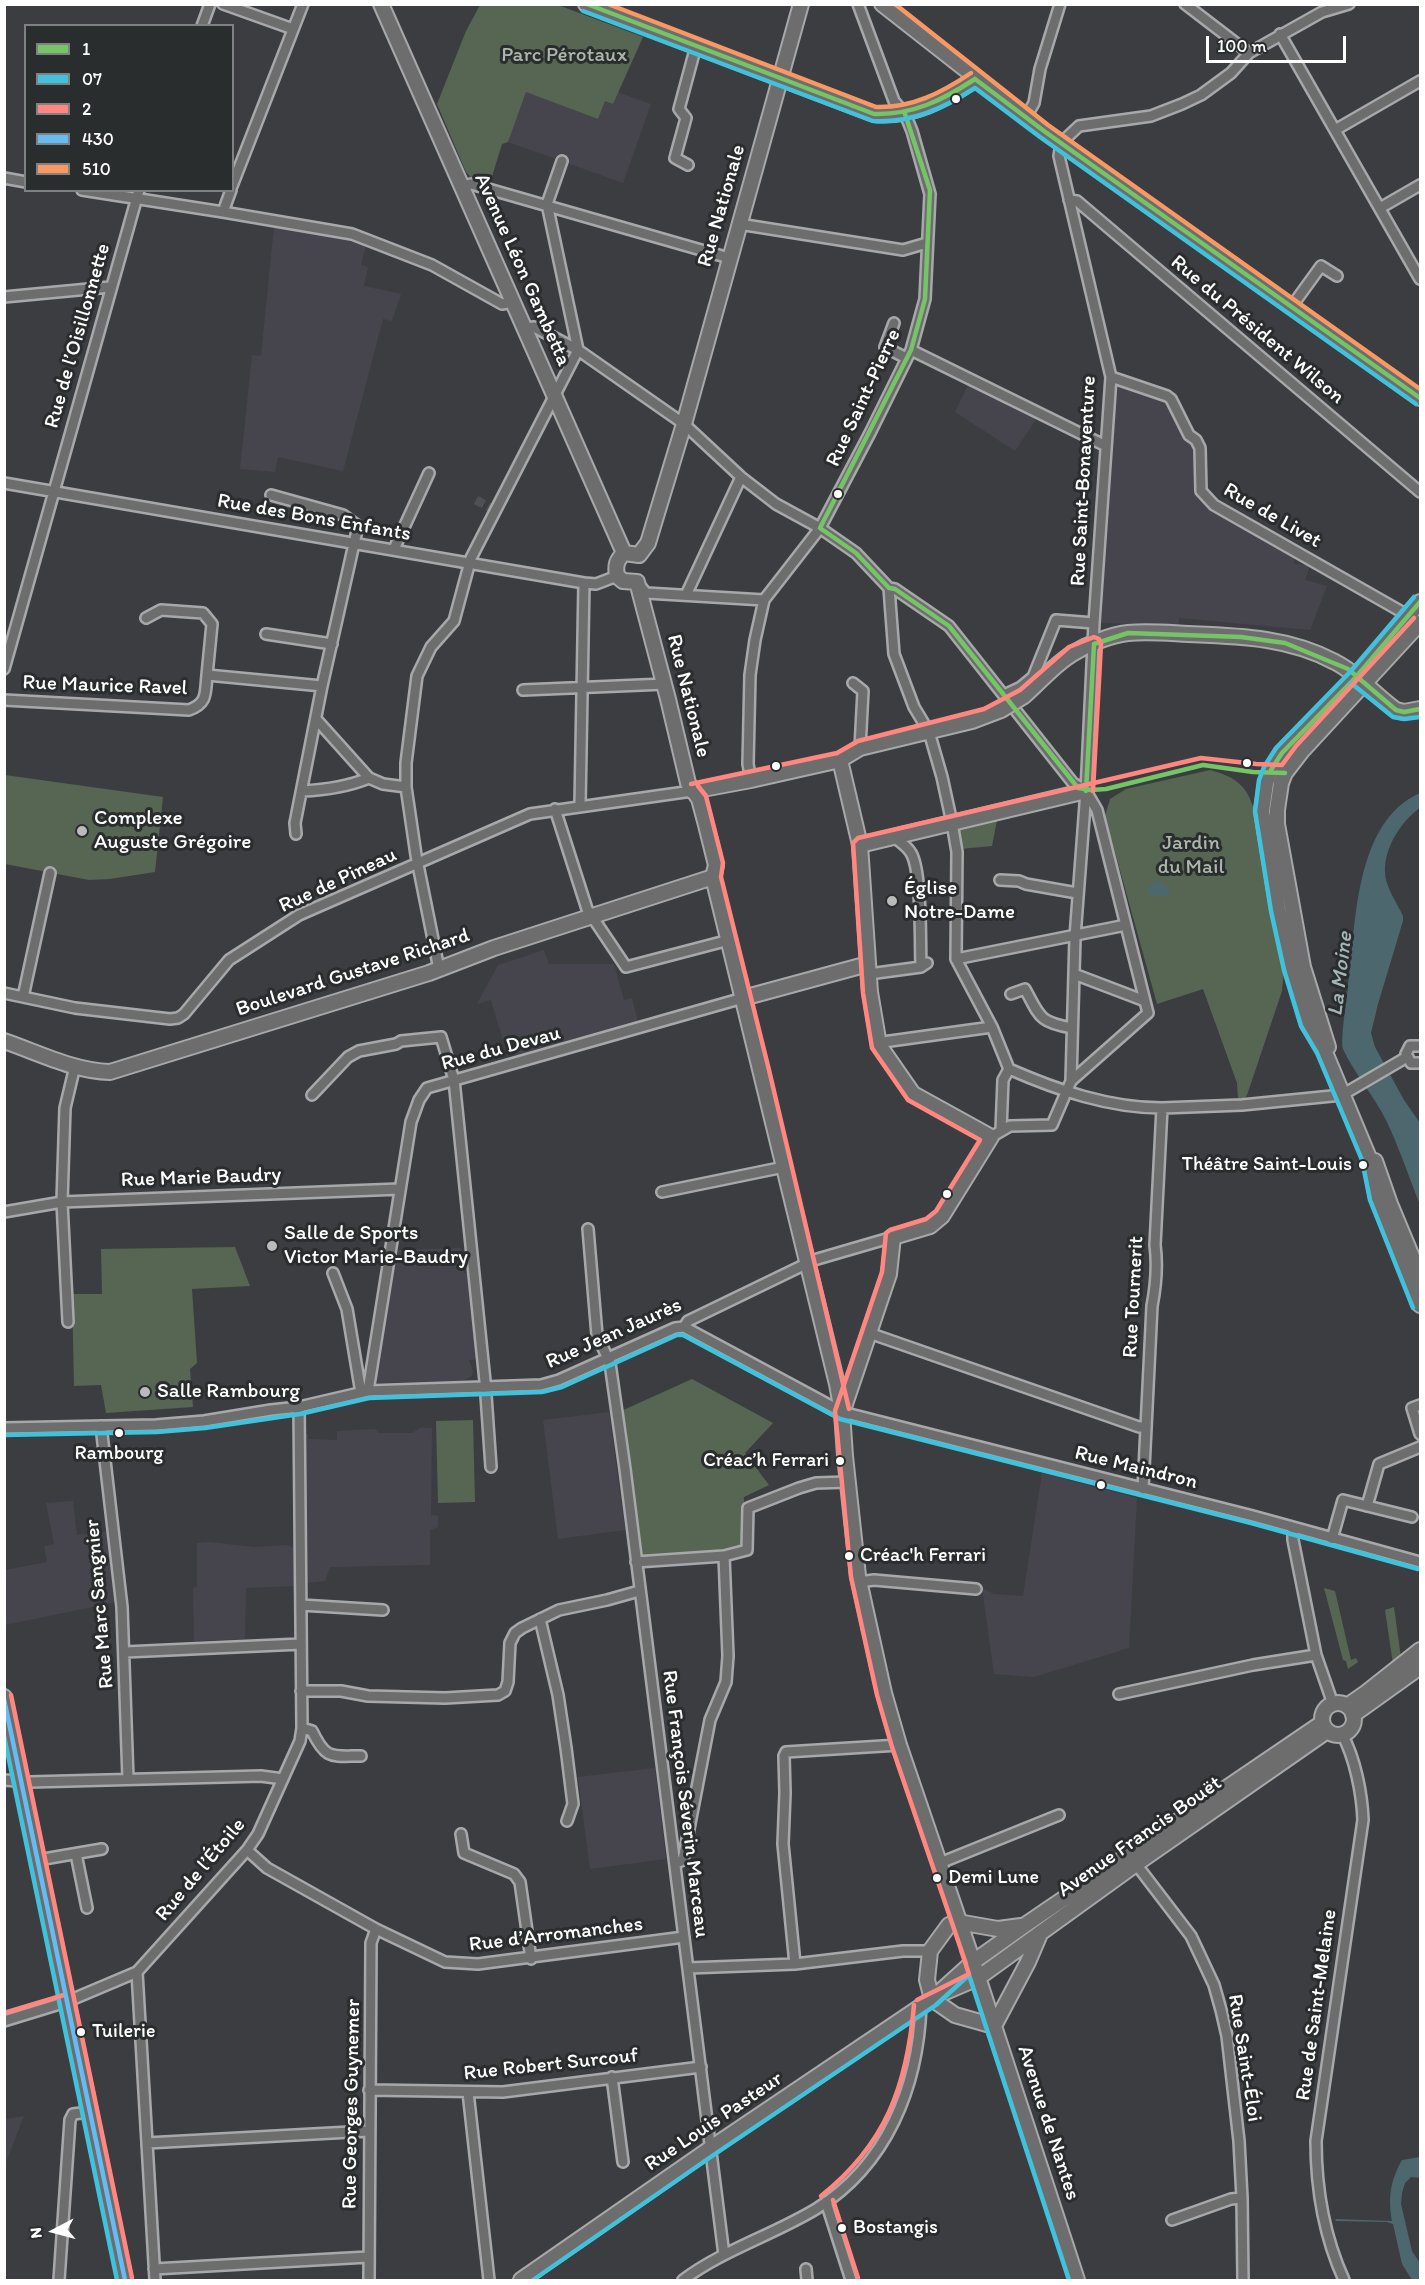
<!DOCTYPE html>
<html>
<head>
<meta charset="utf-8">
<style>
	body { margin:0 }
	#map { position:relative; width:1425px; height:2285px; overflow:hidden; background:#3c3d41; font-family:Itim,sans-serif }
	canvas { display:block }
	.frame { position:absolute; inset:0; border:6px solid #fff; pointer-events:none }
	.legend { position:absolute; left:24px; top:24px; width:210px; height:168px; box-sizing:border-box; background:#2a2d2e; border:2px solid #7f8182; margin:0; padding:8px 10px; list-style:none; font-size:18px; color:#fff }
	.legend li { display:flex; align-items:center; gap:12px; height:30px }
	.legend b { width:30px; border:2px solid #7f8182 }
	.north { position:absolute; left:24px; top:2201px; width:60px; height:60px; -webkit-text-stroke:4px #2a2d2e; paint-order:stroke; rotate:264deg; font-size:16px; font-weight:700; line-height:24px; text-align:center; color:#fff }
	.north::after { content:''; display:block; margin:auto; width:21px; height:27px; background:#fff; clip-path:polygon(50% 0,100% 100%,50% 72%,0 100%) }
	.scale { position:absolute; left:1206px; top:36px; width:140px; height:27px; box-sizing:border-box; border:3px solid #fff; border-top:0; padding-left:8px; font-size:18px; line-height:21px; white-space:nowrap; color:#fff; -webkit-text-stroke:4px #2a2d2e; paint-order:stroke }
</style>
</head>
<body>
<div id="map">
<canvas width="1425" height="2285"></canvas>
<div class="frame"></div>
<ul class="legend">
<li><b style="height:8px;background:#75c466"></b>1</li>
<li><b style="height:8px;background:#40c2dc"></b>07</li>
<li><b style="height:8px;background:#ff8780"></b>2</li>
<li><b style="height:8px;background:#66bcf2"></b>430</li>
<li><b style="height:8px;background:#fa9863"></b>510</li>
</ul>
<div class="north">N</div>
<div class="scale">100 m</div>
</div>
<script>
const ctx = document.querySelector('canvas').getContext('2d');
ctx.lineJoin = 'round';
function fill(path, color) {
  ctx.fillStyle = color;
  ctx.fill(path, 'evenodd');
}
function trace(path, color, width, dash) {
  ctx.strokeStyle = color;
  ctx.lineWidth = width;
  ctx.lineCap = dash ? 'butt' : 'round';
  ctx.setLineDash(dash || []);
  ctx.stroke(path);
}
function label(font, color, halo, rows, align = 'center') {
  ctx.font = font + ' Itim,sans-serif';
  ctx.lineWidth = 6;
  ctx.setLineDash([]);
  ctx.textBaseline = 'middle';
  ctx.strokeStyle = halo;
  ctx.fillStyle = color;
  for (const [text, x, y, turn = 0] of rows) {
    ctx.save();
    ctx.translate(x, y);
    ctx.rotate((+turn || 0) * Math.PI / 180);
    ctx.textAlign = isNaN(turn) ? turn : align;
    if (halo) ctx.strokeText(text, 0, 0);
    ctx.fillText(text, 0, 0);
    ctx.restore();
  }
}
fill(new Path2D(`
	M526,92L598,118L605,101L613,104L617,92L651,104L623,183L508,142Z
	M274,227L349,240L366,246L361,265L368,267L364,286L401,294L392,321L383,319L343,471L278,457L275,472L240,469L252,355L261,356Z
	M1116,383L1165,397L1186,437L1197,449L1198,489L1195,495L1202,503L1295,555L1294,564L1310,565L1305,580L1327,586L1310,630L1179,618L1178,625L1098,623Z
	M968,385L1037,418L1015,451L955,412Z
	M544,950L549,964H614L624,1000L632,998L638,1022L516,1056L512,1039L503,1041L491,1000L477,1004L498,965Z
	M461,1248L464,1273H467L478,1359L469,1360L473,1371L472,1376L463,1381L377,1383L376,1380L397,1250Z
	M609,1412L625,1530L558,1539L543,1420Z
	M420,1428H432L431,1515L438,1516V1527L430,1530V1565L330,1567L325,1581L307,1583L303,1445L305,1434H308V1439L337,1440V1431L375,1429L379,1433H412Z
	M1042,1473L1137,1498L1129,1648L1034,1677L994,1674L982,1588L994,1594L1023,1596Z
	M73,1501L77,1535L107,1531L116,1602L5,1625V1570L47,1562L44,1546L54,1544L46,1503Z
	M209,1542L254,1547L287,1545L294,1548V1586L246,1588L245,1639L194,1641L193,1588L197,1587V1543Z
	M655,1768L666,1859L590,1869L578,1777Z
	M24,2116L5,2165V2119Z`), '#46454e');
fill(new Path2D(`
	M480,5H558L643,37L613,104L605,101L598,119L526,92L508,142L502,144L490,183L471,177L466,172L437,104L466,31Z
	M1210,770C1239,778 1248,787 1256,816L1284,970L1282,991L1247,1095L1245,1098L1238,1099L1237,1083L1203,989L1157,1004L1105,816L1110,799L1126,789Z
	M5,775L163,797L155,872L110,879L89,880L5,864Z
	M997,820L992,846L960,849L957,828Z
	M235,1247L250,1286L192,1289L197,1363L190,1369L193,1407L106,1413L101,1385L74,1386L72,1294H102L101,1249Z
	M692,1379L773,1423L745,1453L769,1485L744,1497L743,1546L723,1553L643,1558L619,1412Z
	M473,1420L475,1502L438,1503L436,1421Z
	M1324,1588L1335,1591L1351,1660L1356,1658L1358,1662L1348,1669L1346,1661L1343,1660Z
	M1394,1607L1401,1658L1393,1664L1385,1610Z`), '#566653');
fill(new Path2D(`
	M1420,793V808C1401,821 1384,848 1385,872C1385,886 1397,903 1403,916V921L1378,1004L1371,1033L1375,1047L1404,1100L1420,1123V1205C1409,1177 1399,1147 1386,1120C1374,1096 1354,1073 1343,1049C1340,1041 1347,997 1348,986C1356,925 1354,822 1420,793Z
	M1157,880L1167,887L1170,893L1168,896L1149,895L1148,888Z
	M1420,2157V2178L1411,2177L1405,2183L1402,2193L1401,2204L1412,2251L1420,2263V2280H1412L1402,2264L1393,2224L1387,2222L1336,2221L1335,2219L1392,2221C1388,2198 1390,2181 1402,2160Z`), '#4c676e');
trace(new Path2D(`
	M476,500L491,508`), '#505054', 9, [9, 4.5]);
const street = new Path2D(`
	M223,4L293,29
	M1185,4L1249,53
	M202,26L210,4
	M1280,34L1420,279
	M1026,117L1034,103L1040,69L1060,4
	M1335,130L1420,81
	M688,165L675,158L686,118L679,109L696,46
	M4,178L26,182
	M232,186L303,4
	M462,186L471,184L729,258
	M82,190L223,212L352,234L432,265L502,304L513,302
	M1069,200L1077,201L1420,492
	M1380,208L1420,185
	M223,212L231,190
	M739,224L903,250L927,243
	M4,297L110,287
	M1292,306L1321,266L1337,276
	M894,323L885,347L906,358
	M525,328L534,327L578,350L684,424L741,477L776,504L820,528L856,553L889,588L895,589L949,626L1073,783L1086,791
	M911,350L1106,446
	M1111,377L1167,396L1171,399L1189,435L1196,440L1200,448L1201,491L1214,505L1409,616
	M4,483L584,583L596,584L617,576
	M271,495L343,515L358,526L322,686L295,823L296,834
	M394,549L429,473
	M641,587L646,593L764,600
	M889,588L894,654L914,707L929,732L942,777L952,823L957,852L956,959L992,1027L1009,1069
	M686,595L741,477
	M146,618L161,610L203,613L212,624L207,675
	M266,634L332,644
	M4,669L139,190
	M853,683L863,691L860,748
	M523,690L665,684
	M1004,695L1021,687L1033,677L1056,620L1094,623
	M4,700L189,710C208,703 205,693 207,675L322,686
	M316,719L369,778L383,784L406,787
	M751,780L748,764L750,675L755,640L764,600L820,528L870,433L911,350L925,299L930,194L912,131L905,114L894,101L858,4
	M302,791C325,790 347,787 369,778
	M580,805L584,583
	M555,809L587,909L626,967L729,940
	M894,837C900,842 907,846 911,853C922,871 920,943 921,967
	M1000,880L1019,881L1026,884L1077,893
	M956,959L1126,925
	M439,969L416,855L406,787V763L417,676L431,647L454,621L471,558L578,350L547,204L562,161
	M869,974L921,967L927,963
	M1074,974L1145,1001
	M4,993L75,1008L170,1019L178,1018L184,1014L229,960L299,915L530,814L692,791
	M1011,994L1025,989C1040,1017 1039,1022 1072,1028
	M23,997L50,873
	M879,1045L883,1042L992,1027
	M1420,1046H1410L1406,1054L1411,1063H1420
	M1009,1069C1057,1090 1109,1108 1162,1108L1242,1105L1342,1095L1407,1057
	M1071,1081L1148,1013L1097,810L1086,791
	M312,1095L348,1057L359,1051L396,1044L401,1041L441,1037L454,1080L485,1381L491,1467
	M1001,1130L1003,1080L1009,1069
	M991,1137L1010,1126L1052,1125L1071,1081L1075,937L1086,791L1094,623L1111,377L1059,156L1061,143L1079,126L1151,116L1182,104L1201,95L1231,73L1249,53L1322,12L1349,4
	M662,1192L784,1167
	M4,1212L62,1202L400,1189
	M588,1229L597,1335L610,1363L625,1469L724,2255
	M333,1273L347,1309L361,1393
	M68,1322L62,1202L65,1108L75,1066
	M684,1327L842,1412L1253,1516L1420,1562
	M869,1333L1139,1427H1146
	M368,1391L411,1122L419,1100L427,1088L743,998
	M1420,1405L1412,1408L1420,1434
	M101,1426L122,1607L128,1779
	M4,1428L156,1425L204,1421L271,1410L299,1407L368,1391L541,1385L559,1380L675,1328L684,1327L688,1321L814,1260L893,1237
	M1143,1489L1152,1306C1156,1285 1158,1267 1155,1245L1162,1108
	M1367,1506L1379,1464L1420,1447
	M1293,1528V1540L1316,1655L1333,1704
	M1332,1539L1343,1500L1412,1517
	M636,1562L724,1556L747,1550L748,1508L799,1488L816,1483L848,1482
	M859,1582L874,1580L976,1589
	M301,1605L383,1610
	M540,1619L558,1695L566,1748L573,1804L567,1821
	M125,1652L301,1644
	M301,1691H341L368,1696L445,1698L498,1695L505,1691L508,1682L510,1643L515,1633L522,1628L559,1610L607,1600L639,1591
	M1119,1694L1253,1665L1316,1655
	M302,1728L312,1731C326,1760 331,1756 361,1756
	M1342,1734C1355,1758 1362,1793 1363,1820L1316,2141C1316,2190 1324,2236 1344,2280
	M4,1780L30,1782L261,1776L283,1779
	M461,1834L464,1853L514,1874L520,1882L531,1959
	M247,1850L267,1868L376,1929L445,1962L478,1964L684,1937
	M76,1854L87,1908
	M38,1860L102,1849
	M676,1863L683,1860L710,1720L726,1682L728,1656L724,1556
	M940,1863L1059,1815
	M1136,1864L1191,1936L1214,1985L1221,2010L1227,2036L1239,2141L1242,2198L1243,2280
	M795,1964L783,1844L785,1793L784,1756L786,1752L899,1745
	M688,1968L795,1964L903,1951H930
	M137,1972L155,2280
	M4,2021L66,2002L137,1972L247,1850L258,1834L300,1741L302,1728L299,1407
	M612,2077L623,2162
	M369,2090L503,2092L701,2067
	M468,2092L489,2280
	M147,2143L369,2131
	M826,2202L851,2280
	M1172,2220L1231,2199L1242,2198
	M154,2269L368,2257
	M806,2269L807,2280
	M59,2280L70,2120L73,2114L89,2112
	M369,2280L371,1943L376,1929
	M683,2280C723,2250 773,2235 816,2209C887,2165 918,2087 921,2006`);
const secondary = new Path2D(`
	M381,4L624,553
	M586,4L874,114C912,118 945,100 975,79
	M801,4L684,424L648,543L639,555L624,553C617,560 615,565 617,576L623,581L637,582L668,699L688,783L699,799L706,825L716,865L713,877L837,1384L842,1412L845,1456L858,1576L884,1693L899,1745L973,1962L1077,2280
	M882,4L1044,131L1420,398
	M1420,602L1356,677L1282,753L1271,770L1266,783L1262,811L1278,909L1291,968L1308,1024L1324,1050L1369,1158L1377,1198L1420,1305
	M1024,696C1040,682 1054,665 1072,654C1088,644 1110,635 1128,633C1148,631 1168,633 1188,634C1238,636 1289,637 1335,662C1357,673 1375,695 1396,710L1404,712L1420,709
	M840,760L860,845L870,992L879,1045L913,1094L991,1137L942,1216L930,1226L893,1237L889,1274L844,1407
	M692,791L751,780L840,760L860,748L972,721L1001,710
	M860,845L1086,791
	M743,998L868,964
	M4,1041C39,1053 74,1071 110,1072L429,973L494,948L713,877
	M1328,1047L1303,967L1277,824V810L1281,783L1285,773L1302,751L1420,623
	M1375,1161L1390,1204L1420,1276
	M4,1697L125,2280
	M1322 1719a16 16 0 1 1 32 0a16 16 0 1 1-32 0Z
	M1347,1706L1367,1692L1420,1650
	M1353,1715L1420,1667
	M943,1993L978,1978L1136,1864L1327,1731
	M994,2026L955,2015L932,1999L927,1980L930,1951L949,1925L958,1922L998,1929L1021,1926
	M994,2026L1028,1962L1040,1934
	M521,2280L711,2148L932,1999L973,1962L1025,1925L1322,1723`);
trace(street, '#a7a8aa', 14);
trace(secondary, '#a7a8aa', 18);
trace(street, '#6d6d6e', 9);
trace(secondary, '#6d6d6e', 14);
const secondaryBridge = new Path2D(`
	M1001,710L1024,696`);
trace(secondaryBridge, '#a7a8aa', 18, []);
trace(secondaryBridge, '#6d6d6e', 14);
trace(new Path2D(`
	M587,4L874,114C913,115 943,100 975,79
	M975,79L1044,131L1420,398
	M820,528L856,553L889,588L895,589L949,626L1078,788L1091,790L1106,789L1203,765L1253,772L1285,773
	M820,528L911,350L925,299L930,190L905,114
	M1094,644L1128,633L1241,637L1285,643L1348,669L1396,710L1404,712L1420,709
	M1271,770L1282,753L1356,677L1420,602
	M1086,791L1094,644`), '#75c466', 4.5);
trace(new Path2D(`
	M583,11L873,121C911,123 943,109 975,88L1040,137L1416,404
	M1351,683L1393,717L1404,719L1420,717
	M1413,1308L1370,1200L1362,1160L1317,1053L1301,1026L1284,970L1271,911L1255,811L1259,780L1264,767L1276,748L1350,672L1414,597
	M4,1435L157,1432L205,1428L300,1414L369,1398L542,1392L562,1387L677,1335H683L840,1419L1251,1523L1418,1569
	M4,1736L117,2280
	M533,2280L715,2154L936,2005L969,1975L1069,2280`), '#40c2dc', 4.5);
trace(new Path2D(`
	M691,784L837,753L858,741L984,709L1020,690L1069,647L1094,637L1099,639L1101,644L1093,791
	M698,786L706,796L723,863L721,877L769,1070L849,1409
	M11,1695L132,2278
	M966,1964L892,1747L877,1695L851,1577L835,1411L882,1272L886,1233L890,1230L926,1219L936,1211L980,1140L908,1100L872,1048L863,993L853,843L858,838L1201,758L1256,764L1282,765L1296,746L1414,618
	M917,2000L969,1974L961,1950
	M4,2013L64,1995
	M821,2196C886,2144 907,2086 914,2005
	M833,2200L858,2278`), '#ff8780', 4.5);
trace(new Path2D(`
	M4,1699L125,2280`), '#66bcf2', 4.5);
trace(new Path2D(`
	M608,4L876,107C912,108 941,93 971,73
	M895,4L1048,125L1420,389`), '#fa9863', 4.5);
for (const [x, y, r, color] of [
	[956,99,5,"#fff"],
	[838,494,5,"#fff"],
	[1247,763,5,"#fff"],
	[776,766,5,"#fff"],
	[82,831,6,"#bbbbbc"],
	[892,901,6,"#bbbbbc"],
	[1363,1165,5,"#fff"],
	[947,1194,5,"#fff"],
	[272,1246,6,"#bbbbbc"],
	[145,1392,6,"#bbbbbc"],
	[119,1433,5,"#fff"],
	[840,1461,5,"#fff"],
	[1101,1485,5,"#fff"],
	[849,1556,5,"#fff"],
	[937,1878,5,"#fff"],
	[81,2032,5,"#fff"],
	[842,2228,5,"#fff"]
]) {
  const dot = new Path2D();
  dot.arc(x, y, r, 0, 2 * Math.PI);
  ctx.fillStyle = color;
  ctx.fill(dot);
  trace(dot, '#2a2d2e', 2);
}
label('20px', '#fff', '#2a2d2e', [
	["Théâtre Saint-Louis",1352,1165,"right"],
	["Rambourg",119,1454,"center"],
	["Créac’h Ferrari",829,1461,"right"],
	["Créac'h Ferrari",860,1556],
	["Demi Lune",948,1878],
	["Tuilerie",92,2032],
	["Bostangis",853,2228]
], 'left');
label('21px', '#acb6aa', '#2a2d2e', [
	["Parc Pérotaux",564,56],
	["Jardin",1191,844],
	["du Mail",1191,868]
]);
label('21px', '#fff', '#2a2d2e', [
	["Rue Nationale",722,206,-74],
	["Avenue Léon Gambetta",522,270,66],
	["Rue du Président Wilson",1257,330,40],
	["Rue de l’Oisillonnette",78,336,-74],
	["Rue Saint-Pierre",864,398,-65],
	["Rue Saint-Bonaventure",1084,481,-87],
	["Rue de Livet",1272,516,30],
	["Rue des Bons Enfants",314,518,10],
	["Rue Maurice Ravel",105,686,2],
	["Rue Nationale",688,696,76],
	["Rue de Pineau",338,881,-25],
	["Boulevard Gustave Richard",353,973,-18],
	["Rue du Devau",501,1049,-15],
	["Rue Marie Baudry",201,1178,-2],
	["Rue Tournerit",1134,1297,-87],
	["Rue Jean Jaurès",614,1334,-24],
	["Rue Maindron",1136,1468,14],
	["Rue Marc Sangnier",100,1604,-95],
	["Rue François Séverin Marceau",685,1804,83],
	["Avenue Francis Bouët",1140,1837,-35],
	["Rue de l’Étoile",201,1870,-50],
	["Rue d’Arromanches",556,1935,-7],
	["Rue de Saint-Melaine",1317,2005,-82],
	["Rue Saint-Éloi",1244,2058,81],
	["Rue Robert Surcouf",551,2065,-6],
	["Rue Georges Guynemer",352,2104,-89],
	["Rue Louis Pasteur",714,2122,-34],
	["Avenue de Nantes",1048,2123,72]
]);
label('21px', '#fff', '#2a2d2e', [
	["Complexe",94,819],
	["Auguste Grégoire",94,843],
	["Église",904,889],
	["Notre-Dame",904,913],
	["Salle de Sports",284,1234],
	["Victor Marie-Baudry",284,1258],
	["Salle Rambourg",157,1392]
], 'left');
label('italic 22px', '#a6b5b8', '#2a2d2e', [
	["La Moine",1341,974,-83]
]);
</script>
</body>
</html>
